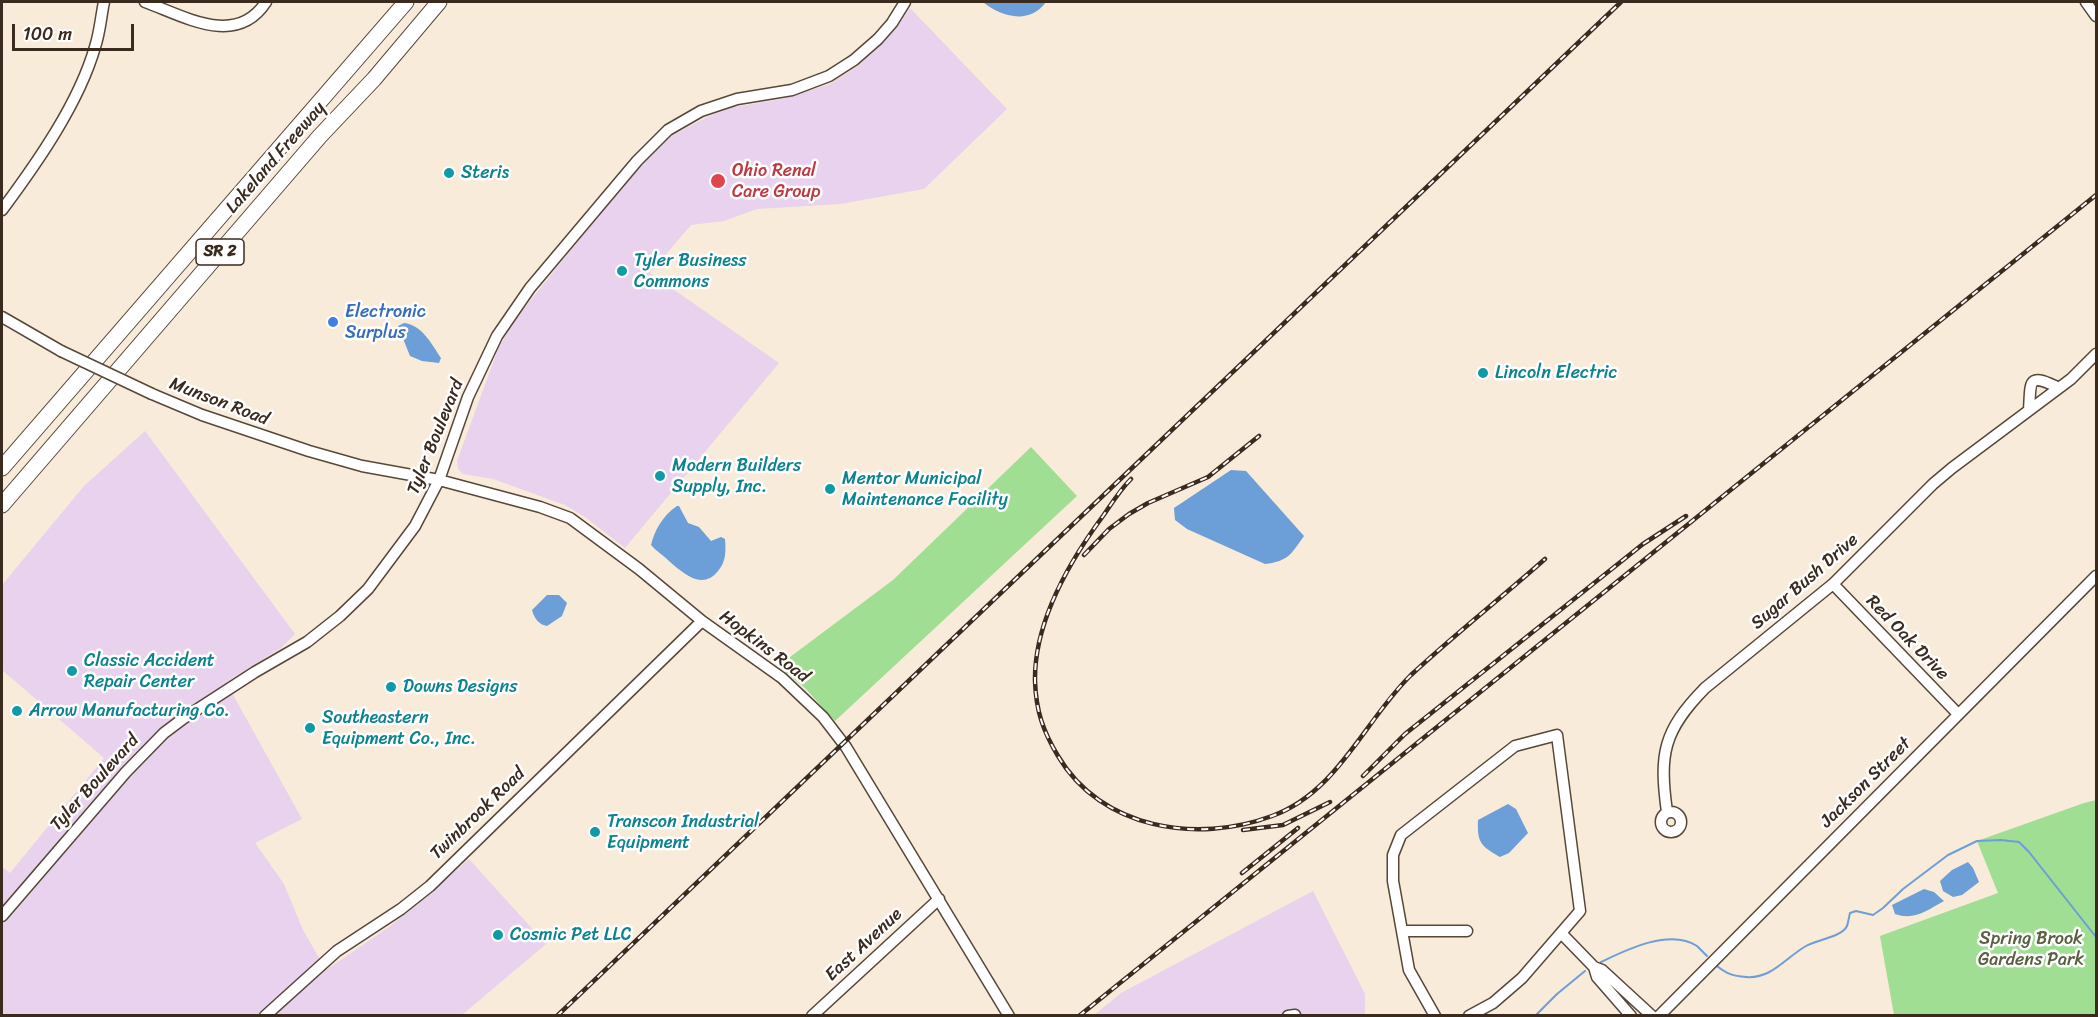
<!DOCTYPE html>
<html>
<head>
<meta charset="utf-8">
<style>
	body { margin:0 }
	#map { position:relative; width:2098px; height:1017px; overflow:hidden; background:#f8ebd9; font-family:Sriracha,sans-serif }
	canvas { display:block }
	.frame { position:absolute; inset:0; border:3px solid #3b2a1e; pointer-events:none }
	.scale { position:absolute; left:12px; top:24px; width:122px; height:27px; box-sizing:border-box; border:3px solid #3b2a1e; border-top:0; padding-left:8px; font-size:18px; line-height:21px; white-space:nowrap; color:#3b2a1e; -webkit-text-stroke:4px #fff; paint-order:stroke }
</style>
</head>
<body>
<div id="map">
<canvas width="2098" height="1017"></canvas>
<div class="frame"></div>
<div class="scale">100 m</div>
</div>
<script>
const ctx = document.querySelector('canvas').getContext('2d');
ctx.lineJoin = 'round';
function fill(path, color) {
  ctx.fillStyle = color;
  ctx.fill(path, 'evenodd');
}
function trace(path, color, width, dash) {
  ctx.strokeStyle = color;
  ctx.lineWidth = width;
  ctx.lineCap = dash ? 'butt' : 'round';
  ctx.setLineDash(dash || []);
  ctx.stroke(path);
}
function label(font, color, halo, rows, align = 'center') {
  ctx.font = font + ' Sriracha,sans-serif';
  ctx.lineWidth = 5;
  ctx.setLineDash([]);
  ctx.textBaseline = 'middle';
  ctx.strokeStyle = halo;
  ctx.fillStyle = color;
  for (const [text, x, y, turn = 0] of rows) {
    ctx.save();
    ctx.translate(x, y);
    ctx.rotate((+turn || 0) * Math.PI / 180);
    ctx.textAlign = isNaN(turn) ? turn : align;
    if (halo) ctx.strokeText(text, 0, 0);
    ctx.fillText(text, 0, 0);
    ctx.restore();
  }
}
fill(new Path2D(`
	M910,8L1007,109L924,189L840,204L757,209L724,221L691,225L650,273L779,363L625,548L585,517L565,505L493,479L463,474L458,469L457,461L498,349L514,321L632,174L671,136L707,117L728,108L782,99L830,84L855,68L877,49L899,24Z
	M145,431L295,634L281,648L226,682L302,819L255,843L284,884L303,930L326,970L386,929L423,900L469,859L546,944L462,1015H2V867L10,873L104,758L2,670V585L84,486Z
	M1313,891L1365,994V1015L1093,1016L1121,993Z`), '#e8d2ee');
fill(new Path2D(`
	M1031,447L1077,496L835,721L805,688L778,666L893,580Z
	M2096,800V1015H1894L1880,936L1998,893L1977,841L2084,803Z`), '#9fde93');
fill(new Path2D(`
	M983,2H1046C1030,25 1001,17 983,2Z
	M404,323C422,325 431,343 441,358L439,363L422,361L410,356L398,326Z
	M1231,470L1246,471L1304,536C1291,554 1289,561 1265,564L1187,529L1175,520L1174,508Z
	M677,506H679L688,523L699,527L711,541L721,537L725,539C726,551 726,562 718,571C702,591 683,573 669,561C663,555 656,551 651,545C654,531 664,514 677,506Z
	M547,595H559L567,603L562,616L547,626C539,625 534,618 532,610Z
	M1508,804L1516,809L1528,833L1509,853L1500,857C1481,846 1477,843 1478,820Z
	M1968,862L1973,868L1979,882L1962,895L1953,897L1943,891L1940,881L1952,870Z
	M1924,889L1934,892L1944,901C1927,910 1915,921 1895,914L1892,905Z`), '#6c9ed7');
trace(new Path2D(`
	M1601,962C1626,950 1670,928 1697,946C1700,949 1704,953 1707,956
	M1717,966C1727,974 1733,976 1746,977C1772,979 1785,958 1806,946C1816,940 1842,937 1847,926C1848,923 1849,917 1850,913L1856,911L1873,915L1883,908L1903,889L1948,855L1977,841L2001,840L2019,842L2029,852L2096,937
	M1535,1016L1557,994L1585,971`), '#6c9ed7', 2);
const minor = new Path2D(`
	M145,2C184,16 236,48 266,2
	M2086,2L2096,16
	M2,210C37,163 79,103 95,47C100,32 101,16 104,2
	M2,317L61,351
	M152,394L202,415L309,451L362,466L439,480L540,507L570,518L639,569L702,621L782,678L823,717L846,747L1009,1016
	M2029,410C2031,381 2027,372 2059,388
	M1833,584L1958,714
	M1661 822a10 10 0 1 1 20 0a10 10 0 1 1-20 0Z
	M1667,812C1659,754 1663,731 1705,688L1833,584L1933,484L1952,468L2071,379L2096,354
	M2,916L126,772L164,733L184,718L255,672L307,642L340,616L368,589L415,526L439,480L468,397L497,336L530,288L637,161L668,130L701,111L737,99L792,90L829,76L854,60L878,39L892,23L905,2
	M1402,931H1467
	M1562,934L1594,967L1597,977L1631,1016
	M1594,967L1602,970L1652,1016
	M265,1016L337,951L401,909L430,886L702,621
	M812,1016L939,899
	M1288,1016L1295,1015
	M1435,1016L1409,970L1393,881V855L1401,835L1515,746L1557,735L1580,911L1522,978L1493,1003L1469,1016
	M1659,1016L2096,576`);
const highway = new Path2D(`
	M2,468L406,2
	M2,505L320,136L374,79L439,2`);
trace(minor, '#57473a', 13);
trace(highway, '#57473a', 17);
trace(minor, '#fff', 10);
trace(highway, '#fff', 15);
const rail = new Path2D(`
	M1131,479C1120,490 1112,503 1103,516C1069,562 1034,622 1035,681C1036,711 1043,731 1058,756C1101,829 1197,844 1272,816C1338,792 1364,721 1411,675C1454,635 1501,598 1545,559
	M1084,555L1109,529L1129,514L1148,503L1208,477L1259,436
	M1363,776L1405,734L1643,544L1686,516
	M1243,830L1283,825L1330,802
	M1242,873L1298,828
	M557,1016L1621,2
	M1079,1016L2096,195`);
trace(rail, '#3b2a1e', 4.5);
trace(rail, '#fff', 2, [7]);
const minorBridge = new Path2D(`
	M61,351L152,394`);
trace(minorBridge, '#57473a', 13, []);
trace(minorBridge, '#fff', 10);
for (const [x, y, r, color] of [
	[449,173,6,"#0f9aa8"],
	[718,181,8,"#e0444e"],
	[622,271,6,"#0f9aa8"],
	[333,322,6,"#3f7fe0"],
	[1483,373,6,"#0f9aa8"],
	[660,476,6,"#0f9aa8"],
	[830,489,6,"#0f9aa8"],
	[72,671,6,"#0f9aa8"],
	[391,687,6,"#0f9aa8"],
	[17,711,6,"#0f9aa8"],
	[310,728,6,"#0f9aa8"],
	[595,832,6,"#0f9aa8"],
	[498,935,6,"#0f9aa8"]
]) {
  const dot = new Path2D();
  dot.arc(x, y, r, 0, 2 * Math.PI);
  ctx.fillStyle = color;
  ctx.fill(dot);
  trace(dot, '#fff', 2);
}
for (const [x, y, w] of [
	[220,252,48]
]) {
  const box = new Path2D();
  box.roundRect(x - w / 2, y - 13, w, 26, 4.5);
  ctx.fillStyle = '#fff';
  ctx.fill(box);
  trace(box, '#3b2a1e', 1.5);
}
label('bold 16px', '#3b2a1e', null, [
	["SR 2",220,252]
]);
label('18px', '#3b2a1e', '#fff', [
	["Lakeland Freeway",276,158,-49],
	["Munson Road",219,402,21],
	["Tyler Boulevard",436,437,-68],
	["Sugar Bush Drive",1805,582,-41],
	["Red Oak Drive",1907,638,46],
	["Hopkins Road",764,647,37],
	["Tyler Boulevard",95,783,-48],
	["Jackson Street",1866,783,-45],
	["Twinbrook Road",478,814,-44],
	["East Avenue",864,945,-43]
]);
label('18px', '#be3a42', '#fff', [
	["Ohio Renal",732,171],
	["Care Group",732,192]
], 'left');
label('18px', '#0d838f', '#fff', [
	["Steris",461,173],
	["Tyler Business",634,261],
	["Commons",634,282],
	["Lincoln Electric",1495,373],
	["Modern Builders",672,466],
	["Supply, Inc.",672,487],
	["Mentor Municipal",842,479],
	["Maintenance Facility",842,500],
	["Classic Accident",84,661],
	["Repair Center",84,682],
	["Downs Designs",403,687],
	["Arrow Manufacturing Co.",29,711],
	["Southeastern",322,718],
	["Equipment Co., Inc.",322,739],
	["Transcon Industrial",607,822],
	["Equipment",607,843],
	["Cosmic Pet LLC",510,935]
], 'left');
label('18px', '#366cbe', '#fff', [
	["Electronic",345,312],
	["Surplus",345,333]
], 'left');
label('18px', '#596041', '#fff', [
	["Spring Brook",2031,939],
	["Gardens Park",2031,960]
]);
</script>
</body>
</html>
